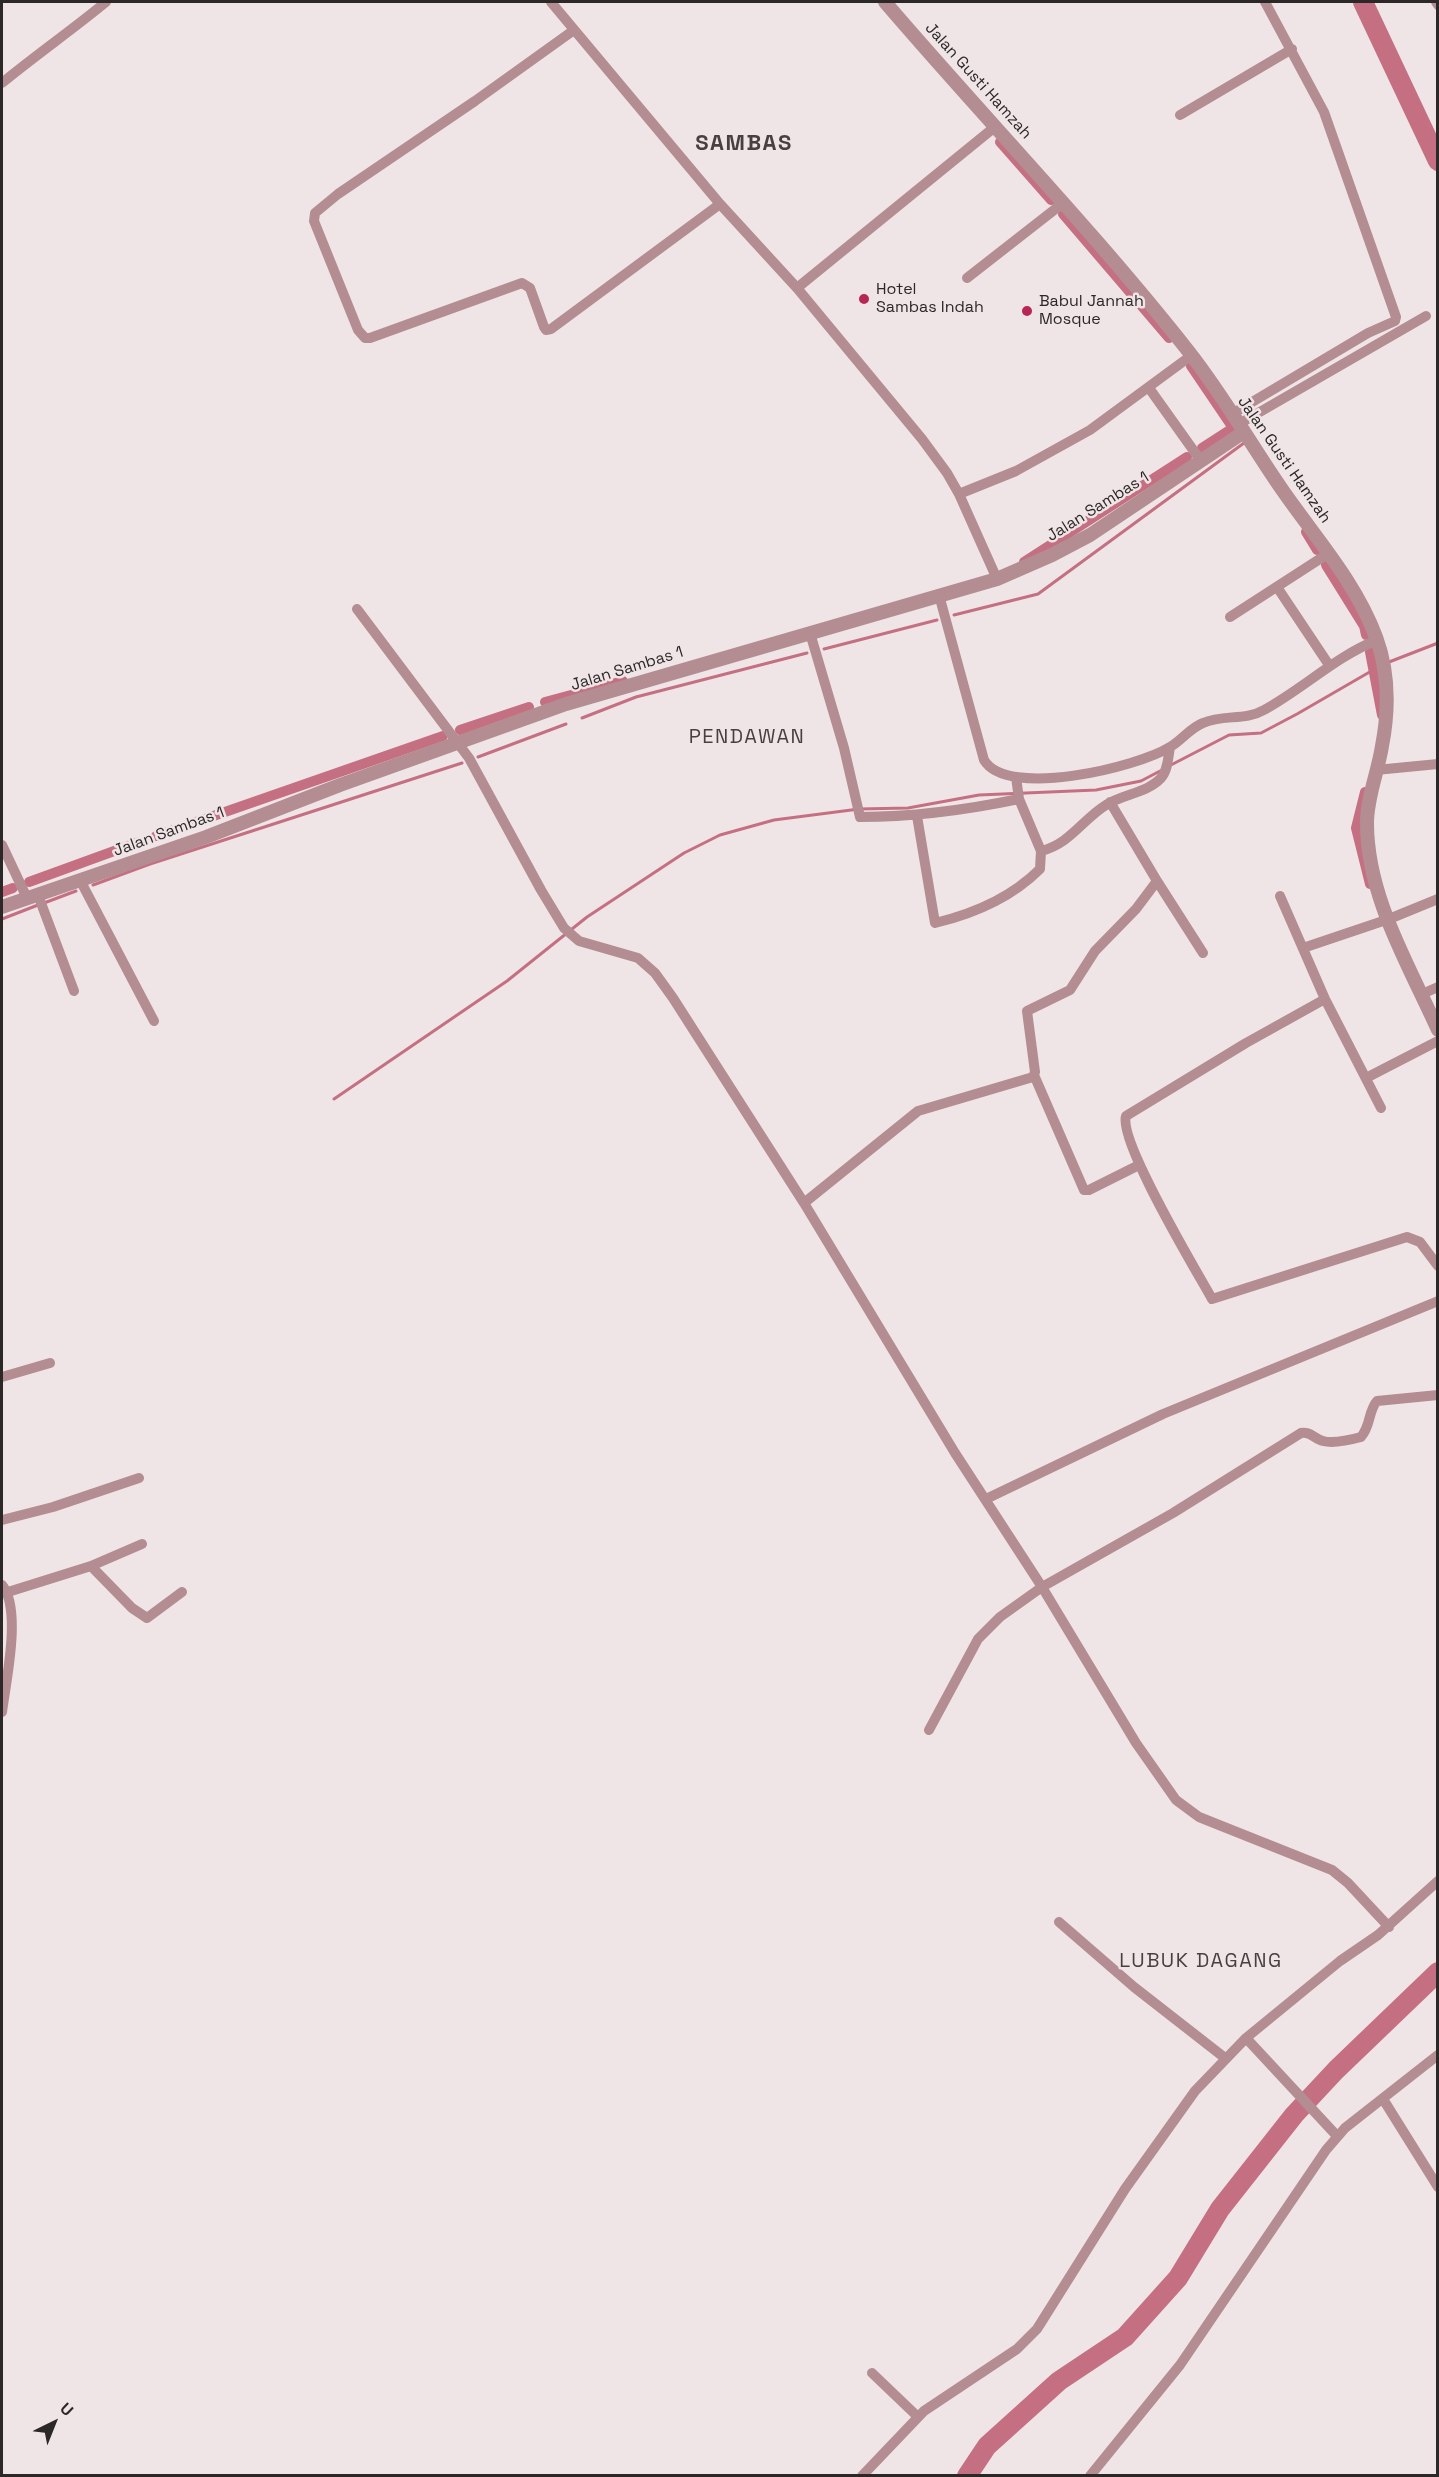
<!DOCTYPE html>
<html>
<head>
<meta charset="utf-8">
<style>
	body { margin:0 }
	#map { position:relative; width:1439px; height:2477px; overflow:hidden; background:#f0e5e6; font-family:"Space Grotesk",sans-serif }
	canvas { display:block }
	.frame { position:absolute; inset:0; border:3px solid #2c2828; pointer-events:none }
	.north { position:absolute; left:24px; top:2393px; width:60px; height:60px; -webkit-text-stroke:4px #f0e5e6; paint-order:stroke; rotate:43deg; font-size:16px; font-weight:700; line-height:24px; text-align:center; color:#2c2828 }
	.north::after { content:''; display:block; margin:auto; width:21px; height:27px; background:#2c2828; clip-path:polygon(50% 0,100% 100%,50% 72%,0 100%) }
</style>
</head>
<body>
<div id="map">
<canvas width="1439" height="2477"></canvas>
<div class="frame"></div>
<div class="north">U</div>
</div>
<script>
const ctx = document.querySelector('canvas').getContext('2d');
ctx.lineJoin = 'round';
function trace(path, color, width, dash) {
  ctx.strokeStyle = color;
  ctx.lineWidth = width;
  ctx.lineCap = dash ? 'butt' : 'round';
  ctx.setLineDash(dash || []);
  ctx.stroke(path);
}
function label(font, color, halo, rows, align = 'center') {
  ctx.font = font + ' "Space Grotesk",sans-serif';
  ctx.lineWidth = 5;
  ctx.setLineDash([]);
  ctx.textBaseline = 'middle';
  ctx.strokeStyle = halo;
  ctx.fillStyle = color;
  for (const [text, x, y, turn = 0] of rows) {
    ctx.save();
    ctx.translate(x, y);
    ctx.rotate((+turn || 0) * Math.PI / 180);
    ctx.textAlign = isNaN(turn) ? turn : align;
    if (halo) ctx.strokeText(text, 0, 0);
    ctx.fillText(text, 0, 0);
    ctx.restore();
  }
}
trace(new Path2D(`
	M954,615L1038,594L1244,443
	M824,649L937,620
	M1389,662L1438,643
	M582,718L636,697L807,653
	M478,757L566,724
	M1169,766L1229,735L1261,733L1297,714L1380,666
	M93,885L150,864L462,763
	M44,903L76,891
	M2,919L38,905
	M334,1099L507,981L587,917L684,853L720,835L774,820L859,809L908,808L979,795L1096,790L1141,781L1160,771`), '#c57082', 3);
trace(new Path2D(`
	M1000,142L1051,200
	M1063,214L1169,338
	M1191,366L1233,428L1202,448
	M1306,532L1317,550
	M1024,562L1187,457
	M1326,565L1364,626L1366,635
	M1370,652L1382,715
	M545,702L623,681
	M460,730L529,707
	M1365,792L1356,828L1370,884
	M156,836L443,736
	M29,882L139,842
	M2,892L13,888`), '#c57082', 10);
trace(new Path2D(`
	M1363,2L1438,161
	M967,2476L987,2446L1059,2381L1125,2337L1178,2278L1220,2209L1294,2115L1336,2070L1438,1972`), '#c57082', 20);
trace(new Path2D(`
	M551,2L720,204L797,288L922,439L947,473L959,494L997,579
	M1436,2L1438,5
	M574,30L475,101L338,194L315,213L314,221L358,330L365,338H370L522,283L530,288L544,327L546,330L551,329L720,204
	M2,83C36,55 72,30 106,2
	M1180,115L1292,49
	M967,278L1063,203
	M797,288L996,126
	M1149,388L1201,461
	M1232,414L1368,333L1395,321L1396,317L1324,112L1265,2
	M1239,424L1426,316
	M959,494L1016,471L1090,430L1192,355
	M1277,587L1329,665
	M939,595L984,760C1007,799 1138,767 1170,747C1182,740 1190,728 1203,723C1223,714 1245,721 1264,710C1304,688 1335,657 1377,640
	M357,609L469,758L541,890L564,928L579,941L638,958L655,973L673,998L804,1203L955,1453L1042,1587L1136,1743L1176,1800L1199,1817L1332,1870L1348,1883L1389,1927
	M1230,617L1329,553
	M810,633L844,748L860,817C915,817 966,810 1019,799
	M1376,770L1438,764
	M1016,777L1019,799L1041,851C1070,844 1083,819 1106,805C1123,794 1147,793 1161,778C1168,770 1168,758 1170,747
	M917,816L935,923C973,914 1012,897 1040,869L1041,851
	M2,845L27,898
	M80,880L154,1021
	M1157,881L1203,953
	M38,895L74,991
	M1280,896L1325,999L1381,1108
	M1303,948L1389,919L1438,899
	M1422,994L1438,987
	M1325,999L1246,1043L1126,1116C1118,1141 1196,1270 1212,1299L1407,1237L1420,1242L1438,1266
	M1034,1075L1084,1190H1089L1139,1165
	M1366,1078L1438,1041
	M804,1203L918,1111L1033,1077L1035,1072L1027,1011L1070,990L1095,951L1136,909L1157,881L1110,802
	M2,1377L50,1363
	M986,1499L1163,1414L1438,1301
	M2,1520L53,1507L139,1478
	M91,1566L132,1608L147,1618L182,1592
	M2,1585C22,1609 6,1681 2,1712
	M8,1592L91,1566L142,1544
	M929,1730L978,1639L1000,1617L1042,1587L1173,1513L1301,1433C1310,1431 1315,1439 1323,1441C1334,1444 1350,1440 1361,1437C1371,1426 1368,1411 1377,1401L1438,1395
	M1059,1922L1134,1987L1225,2058
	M1246,2038L1337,2136
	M1383,2099L1438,2187
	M872,2373L917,2416
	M862,2476L924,2411L1017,2349L1037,2329L1125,2189L1195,2091L1246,2038L1340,1961L1378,1935L1438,1881
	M1090,2476L1180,2365L1326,2150L1345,2128L1438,2055`), '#b48d93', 10);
trace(new Path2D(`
	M885,2C985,119 1093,230 1189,352C1223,395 1250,443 1281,488C1314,536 1356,582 1376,637C1389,672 1389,710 1382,746C1378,772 1367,797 1367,823C1367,897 1409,965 1438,1030
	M2,907L206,837L340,785L566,704L997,579L1052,555L1090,535L1244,432`), '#b48d93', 14);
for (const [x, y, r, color] of [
	[864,299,6,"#b62755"],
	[1027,311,6,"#b62755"]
]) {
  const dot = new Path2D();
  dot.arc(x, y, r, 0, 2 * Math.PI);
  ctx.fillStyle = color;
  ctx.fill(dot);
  trace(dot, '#f0e5e6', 2);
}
label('16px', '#2c2828', '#f0e5e6', [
	["Jalan Gusti Hamzah",978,81,48],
	["Jalan Gusti Hamzah",1284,460,55],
	["Jalan Sambas 1",1098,507,-32],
	["Jalan Sambas 1",627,669,-17],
	["Jalan Sambas 1",169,832,-20]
]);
label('16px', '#2c2828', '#f0e5e6', [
	["Hotel",876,290],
	["Sambas Indah",876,308],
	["Babul Jannah",1039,302],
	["Mosque",1039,320]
], 'left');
ctx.letterSpacing = '1.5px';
label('20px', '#473f40', '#f0e5e6', [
	["PENDAWAN",747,738],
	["LUBUK DAGANG",1201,1962]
]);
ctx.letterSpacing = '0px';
ctx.letterSpacing = '1.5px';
label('bold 22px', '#473f40', '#f0e5e6', [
	["SAMBAS",744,144]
]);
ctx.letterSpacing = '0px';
</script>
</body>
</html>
